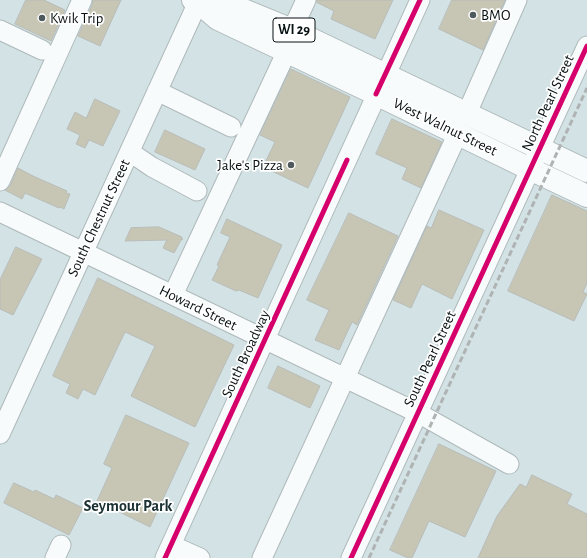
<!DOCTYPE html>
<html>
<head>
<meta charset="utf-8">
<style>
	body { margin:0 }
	canvas { display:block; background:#d3e2e4 }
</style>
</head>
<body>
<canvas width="587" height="558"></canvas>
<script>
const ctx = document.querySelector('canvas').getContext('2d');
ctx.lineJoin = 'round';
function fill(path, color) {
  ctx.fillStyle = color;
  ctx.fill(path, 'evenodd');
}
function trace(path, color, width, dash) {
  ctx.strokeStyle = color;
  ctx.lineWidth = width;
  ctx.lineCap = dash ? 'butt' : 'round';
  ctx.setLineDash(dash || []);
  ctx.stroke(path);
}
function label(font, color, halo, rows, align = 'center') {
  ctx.font = font + ' "Alegreya Sans",sans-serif';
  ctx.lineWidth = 3.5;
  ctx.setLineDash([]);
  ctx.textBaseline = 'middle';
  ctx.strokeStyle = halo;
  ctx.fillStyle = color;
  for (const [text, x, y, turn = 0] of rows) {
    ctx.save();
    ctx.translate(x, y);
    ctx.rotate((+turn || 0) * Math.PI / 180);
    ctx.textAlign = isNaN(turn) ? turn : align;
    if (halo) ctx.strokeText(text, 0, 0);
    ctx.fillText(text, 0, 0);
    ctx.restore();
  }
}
const building = new Path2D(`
	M26,0H44L65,10L51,41L15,24Z
	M93,0H121L100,46L78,36L92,5Z
	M317,0H393L375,39L331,19L334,11L316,2Z
	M452,0H505L483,50L439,29Z
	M291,69L350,97L308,188L263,167L275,142L260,135Z
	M95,99L120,111L103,146L89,140L85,148L76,144L80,135L67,129L75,112L86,118Z
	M392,119L442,142L421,188L402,179L407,168L376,154Z
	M165,130L205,149L195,170L155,152Z
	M18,168L33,176L67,191L66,193L70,194L64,209L60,207L59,208L25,193L22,199L5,190L10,186Z
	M552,195L587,211V283L583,292L587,294L574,321L508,291Z
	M439,210L484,230L452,299L422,284L411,308L393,300L427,226L431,228Z
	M349,213L398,236L357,325L352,322L339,350L315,340L329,310L307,300Z
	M227,219L282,245L258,298L239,290L236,291L212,280L219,266L217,265L230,237L221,233Z
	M159,227L182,237L181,238L183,239L181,240L174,253L163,248L167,240L125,241L131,228Z
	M16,247L42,259L13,315L0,309V280Z
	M98,278L234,345L195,427L131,396L155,346L125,332L95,395L83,389L78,399L66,393L70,384L53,376Z
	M278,366L320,386L310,408L268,388Z
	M126,415L189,443L150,527L97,501L112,468L104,464Z
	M439,444L496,471L465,537L429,521L412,558H408L390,550Z
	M532,475L572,494L567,504L587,514V558H478L497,516L520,484L526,487Z
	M14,483L34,492L35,490L54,499L56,495L83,508L69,535L4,503Z`);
fill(building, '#c7c5b4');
trace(building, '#b8bdba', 1);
const minor = new Path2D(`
	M0,30L42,50
	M292,30L306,0
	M157,91L231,127
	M467,113L517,0
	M130,152L152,167L197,191
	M0,181L82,0
	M0,212L418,413L509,464
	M173,295L287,51
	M0,434L199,0
	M171,545L200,558
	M55,558L61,545
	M165,558L420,0
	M262,558L458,133
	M351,558L587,46`);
const major = new Path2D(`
	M193,0L198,2L218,19L376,94L530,169L587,196
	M198,2H224L292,30L587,171`);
trace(minor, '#aeb9bb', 21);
trace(major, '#aeb9bb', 24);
trace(minor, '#f8fbfb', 19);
trace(major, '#f8fbfb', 22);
trace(new Path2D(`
	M369,558L587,88`), '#b0b3b4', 3, [6, 3]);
trace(new Path2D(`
	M376,94L420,0
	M165,558L347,160
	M351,558L587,46`), '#d6006c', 5);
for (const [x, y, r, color] of [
	[473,15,4,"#4f5a5c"],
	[42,18,4,"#4f5a5c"],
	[291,165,4,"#4f5a5c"]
]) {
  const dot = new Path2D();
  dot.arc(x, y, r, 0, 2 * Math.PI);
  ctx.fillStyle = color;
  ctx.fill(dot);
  trace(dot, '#fff', 1.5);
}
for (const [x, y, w] of [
	[294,30,42]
]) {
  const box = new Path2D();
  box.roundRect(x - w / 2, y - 12, w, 24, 3);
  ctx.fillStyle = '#fff';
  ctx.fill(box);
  trace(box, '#081112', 1);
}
label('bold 14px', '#081112', null, [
	["WI 29",294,30]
]);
label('15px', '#081112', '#fff', [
	["BMO",481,15],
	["Kwik Trip",50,18],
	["Jake's Pizza",283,165,"right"]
], 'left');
label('15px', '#081112', '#fff', [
	["North Pearl Street",548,103,-65],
	["West Walnut Street",445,127,26],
	["South Chestnut Street",99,218,-65],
	["Howard Street",198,308,26],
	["South Broadway",246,354,-65],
	["South Pearl Street",430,359,-65]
]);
label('bold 16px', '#1a3032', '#fff', [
	["Seymour Park",128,506]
]);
</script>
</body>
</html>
